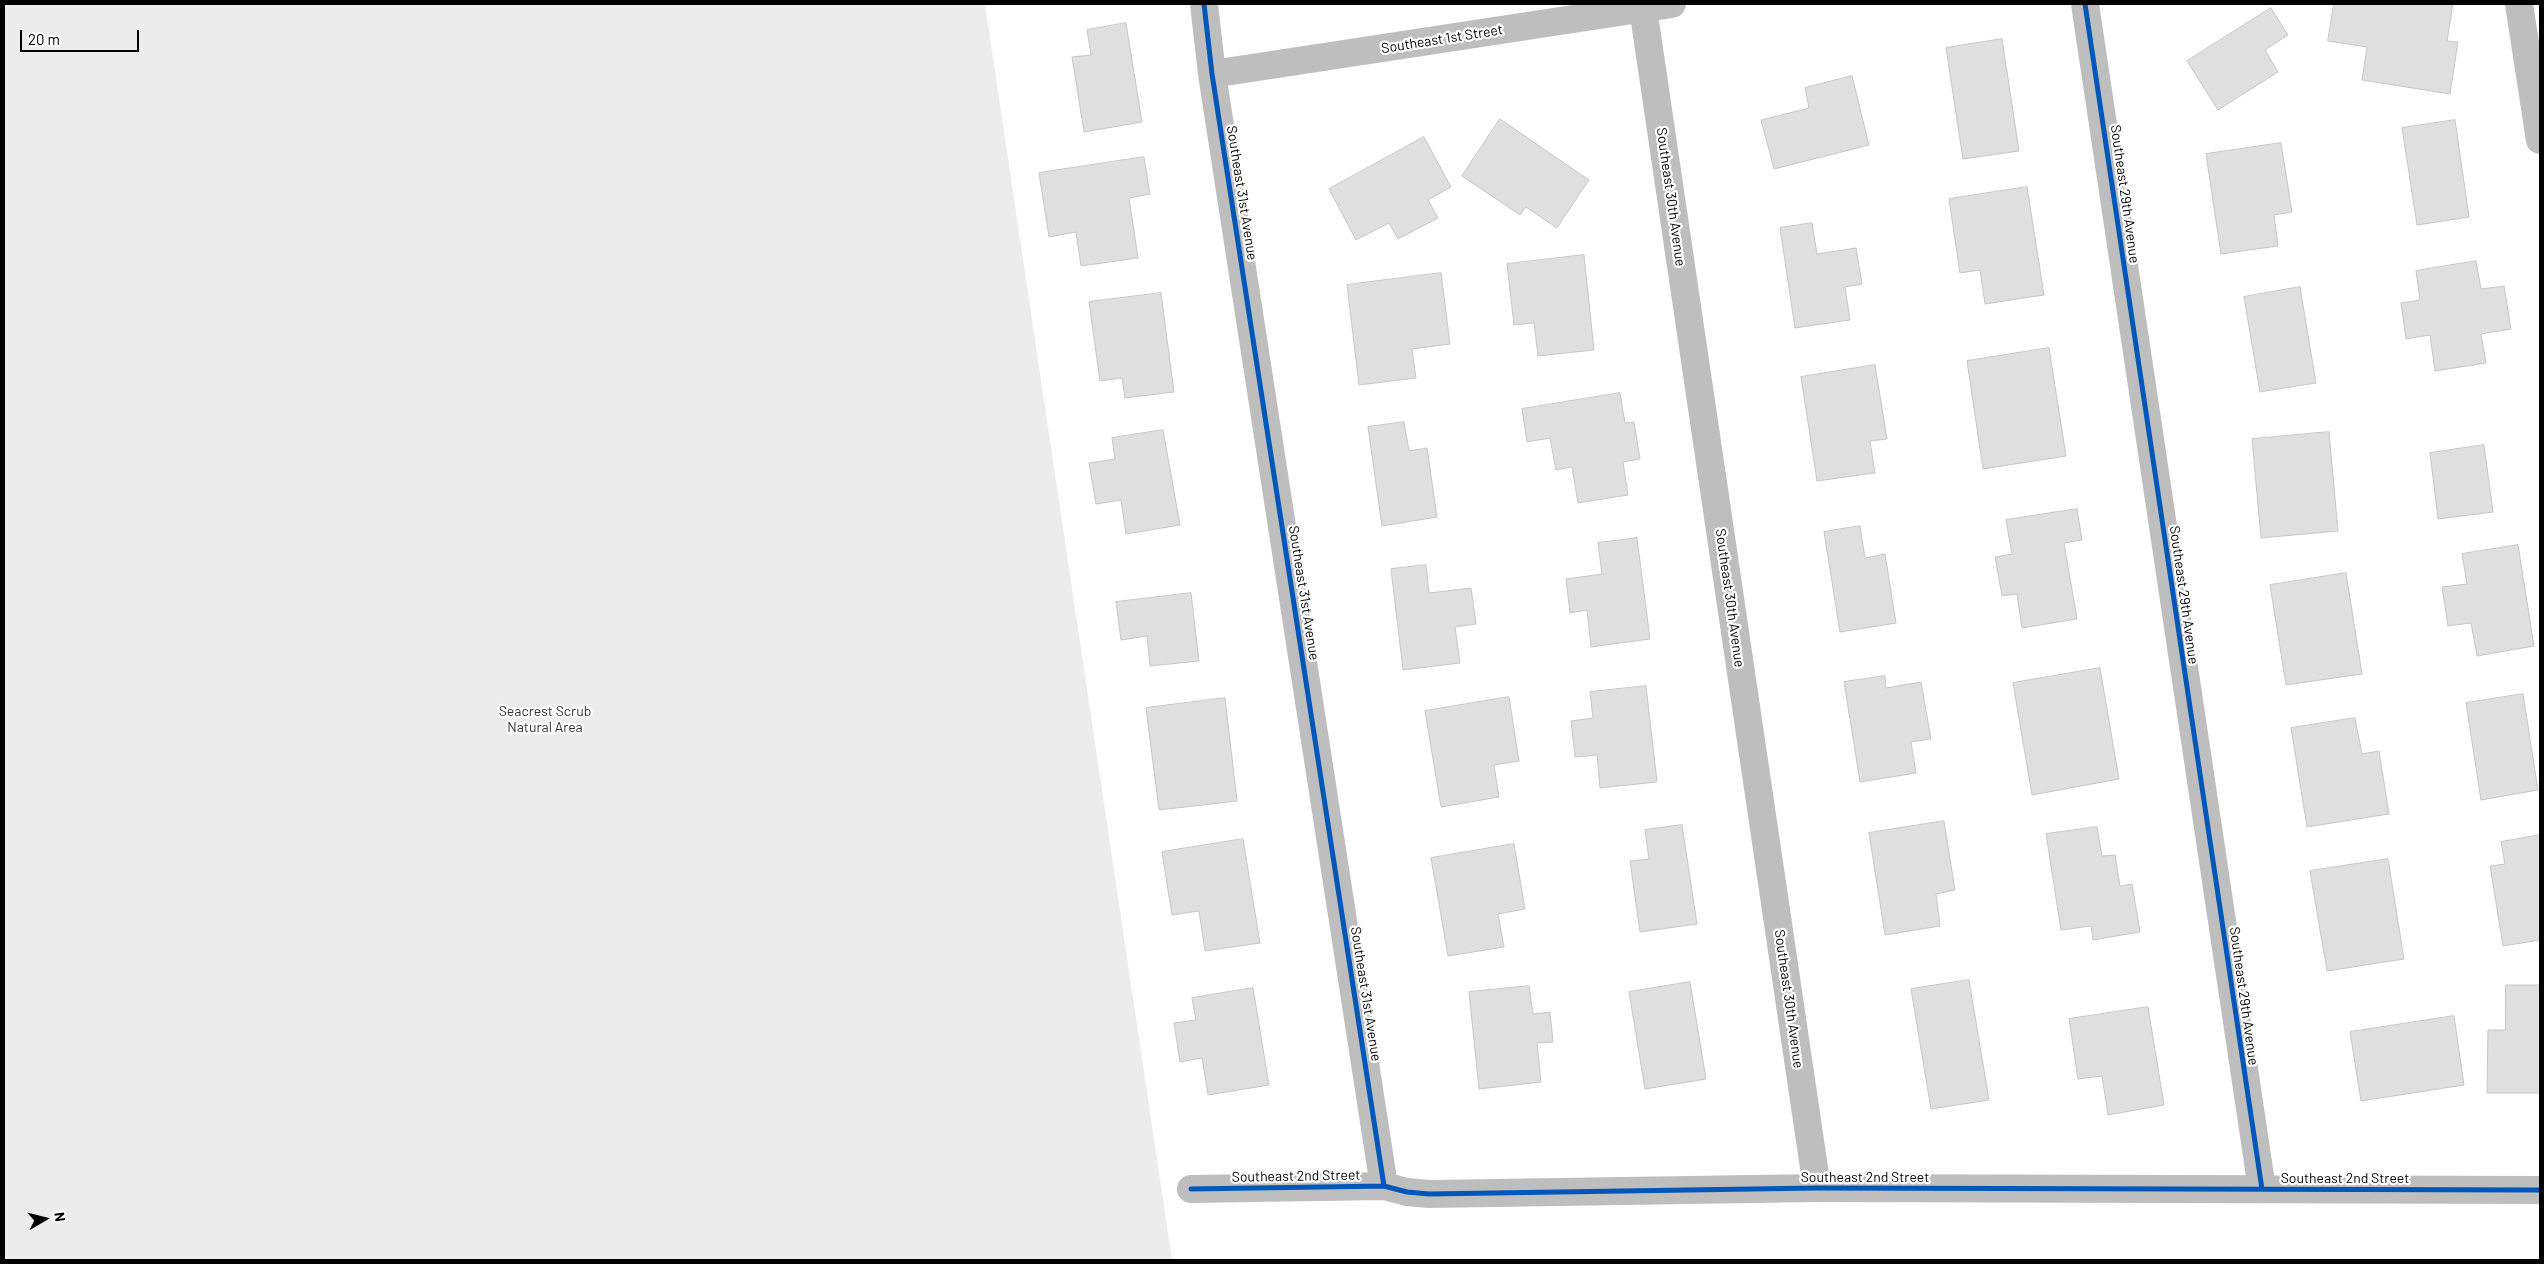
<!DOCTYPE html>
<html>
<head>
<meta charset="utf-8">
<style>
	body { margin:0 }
	#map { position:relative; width:2544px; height:1264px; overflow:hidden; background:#fff; font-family:Barlow,sans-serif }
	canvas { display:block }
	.frame { position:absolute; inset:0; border:5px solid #000; pointer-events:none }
	.north { position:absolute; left:20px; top:1194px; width:50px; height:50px; -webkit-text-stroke:4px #fff; paint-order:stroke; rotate:82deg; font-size:14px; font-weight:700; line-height:20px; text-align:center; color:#000 }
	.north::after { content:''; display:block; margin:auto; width:18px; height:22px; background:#000; clip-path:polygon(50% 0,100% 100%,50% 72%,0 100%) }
	.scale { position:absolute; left:20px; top:30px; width:119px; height:22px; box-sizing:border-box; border:2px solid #000; border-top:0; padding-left:6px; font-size:15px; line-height:18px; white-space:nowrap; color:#000; -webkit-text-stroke:4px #fff; paint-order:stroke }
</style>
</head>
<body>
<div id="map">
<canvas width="2544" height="1264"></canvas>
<div class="frame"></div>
<div class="north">N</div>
<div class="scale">20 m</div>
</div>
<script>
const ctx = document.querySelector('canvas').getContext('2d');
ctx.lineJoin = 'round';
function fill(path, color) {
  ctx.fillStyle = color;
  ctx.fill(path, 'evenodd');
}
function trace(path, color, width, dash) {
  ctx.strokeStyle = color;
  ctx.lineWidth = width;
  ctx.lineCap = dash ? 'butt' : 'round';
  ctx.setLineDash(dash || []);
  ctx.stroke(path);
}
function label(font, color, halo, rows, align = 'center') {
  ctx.font = font + ' Barlow,sans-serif';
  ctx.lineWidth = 4.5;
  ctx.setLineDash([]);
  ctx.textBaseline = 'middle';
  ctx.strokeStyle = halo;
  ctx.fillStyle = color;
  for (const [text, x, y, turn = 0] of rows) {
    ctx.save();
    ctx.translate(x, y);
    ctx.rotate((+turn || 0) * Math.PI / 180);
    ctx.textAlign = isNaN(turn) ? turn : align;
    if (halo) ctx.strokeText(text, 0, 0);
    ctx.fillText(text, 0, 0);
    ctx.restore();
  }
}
fill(new Path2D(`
	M4,4H985L1172,1260H4Z`), '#ececec');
const building = new Path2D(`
	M2334,4H2453L2447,41L2458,42L2450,94L2362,80L2367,47L2328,41Z
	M2271,8L2288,35L2265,50L2278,72L2218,110L2187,61Z
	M1126,23L1142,122L1084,132L1072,57L1091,55L1087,30Z
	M2002,39L2019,151L1963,159L1946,48Z
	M1852,76L1869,145L1774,169L1761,120L1809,108L1805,88Z
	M1500,119L1589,180L1557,228L1526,207L1520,215L1462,176Z
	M2455,120L2469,217L2417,225L2402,128Z
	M1424,137L1451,187L1428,200L1438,218L1398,239L1389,223L1356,240L1329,189Z
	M2281,143L2292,212L2274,215L2278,246L2221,254L2206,154Z
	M1144,157L1150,194L1129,198L1138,258L1081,266L1076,232L1049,237L1039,173Z
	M2027,187L2044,295L1985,304L1980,270L1960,273L1949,199Z
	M1812,223L1817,254L1856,248L1862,284L1845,287L1850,320L1795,328L1780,228Z
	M1584,255L1594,350L1538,356L1534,323L1514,325L1507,264Z
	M2476,261L2481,289L2504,286L2511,329L2481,334L2486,363L2435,371L2430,335L2406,339L2401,303L2420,300L2416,271Z
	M1441,273L1450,344L1412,349L1416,378L1359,385L1347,285Z
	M2300,287L2316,383L2260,392L2244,297Z
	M1161,293L1174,392L1125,398L1122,378L1100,381L1089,302Z
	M2049,348L2066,456L1983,469L1967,361Z
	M1875,365L1887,439L1870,441L1875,473L1817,481L1801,377Z
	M1620,393L1625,423L1634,422L1640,459L1623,462L1628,495L1578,503L1572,467L1556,470L1550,438L1527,442L1522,409Z
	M1404,422L1409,451L1427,448L1437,517L1382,526L1368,427Z
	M1163,430L1180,525L1126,534L1121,500L1096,504L1089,463L1115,459L1112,438Z
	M2329,432L2338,531L2261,538L2252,439Z
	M2484,445L2493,512L2438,519L2430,453Z
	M2077,509L2082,540L2064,543L2077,619L2022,628L2017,594L2002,596L1995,557L2012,554L2006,520Z
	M1860,526L1865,558L1885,554L1896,623L1840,632L1824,532Z
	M1637,538L1650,639L1591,647L1587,610L1570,613L1566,579L1602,574L1598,543Z
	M2518,545L2534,646L2477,656L2471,623L2448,626L2442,587L2467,584L2462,554Z
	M1426,565L1429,593L1471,588L1476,624L1455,627L1460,663L1403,670L1391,569Z
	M2346,573L2362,674L2286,685L2270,585Z
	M1191,593L1199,661L1150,666L1147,636L1121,640L1116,602Z
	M2100,668L2119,779L2032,795L2013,683Z
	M1885,676L1886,688L1921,682L1931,739L1911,742L1916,773L1860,782L1844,682Z
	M1646,686L1657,782L1600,788L1597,755L1575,757L1571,721L1593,718L1590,692Z
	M2523,694L2538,790L2481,800L2466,703Z
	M1509,697L1519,761L1494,765L1499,797L1441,807L1425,711Z
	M1225,698L1237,801L1159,810L1146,708Z
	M2355,718L2362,754L2379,751L2389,814L2307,827L2291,728Z
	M1944,821L1955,890L1936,894L1940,926L1885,935L1869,833Z
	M1682,825L1697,924L1640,932L1630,861L1649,859L1645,830Z
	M2097,827L2102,856L2115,855L2120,886L2132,884L2140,932L2093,940L2091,926L2061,930L2046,834Z
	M2540,835V940L2503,946L2490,866L2505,864L2501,842Z
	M1243,839L1260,943L1205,951L1199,911L1172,915L1162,852Z
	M1514,844L1525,909L1498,914L1504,947L1448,956L1431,858Z
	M2388,859L2404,959L2327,971L2310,871Z
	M1969,980L1989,1100L1931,1109L1911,989Z
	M1690,982L1706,1079L1645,1089L1629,992Z
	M2506,985H2540V1093H2487L2488,1030H2505Z
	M1529,986L1533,1014L1550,1012L1553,1042L1537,1043L1541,1082L1479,1089L1469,992Z
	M1253,988L1269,1085L1208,1095L1202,1058L1180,1062L1174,1023L1196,1020L1192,998Z
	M2148,1007L2164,1105L2108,1115L2102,1076L2078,1079L2069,1019Z
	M2454,1016L2464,1085L2361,1101L2350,1032Z`);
fill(building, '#dfdfdf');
trace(building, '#c7c7c7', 1);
trace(new Path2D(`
	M1204,4L1212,74L1384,1186
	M2085,4L2262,1189
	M2519,4L2540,140
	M1643,8L1817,1188
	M1212,74L1672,4
	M1191,1189L1384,1186L1407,1192L1429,1194L1817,1188L2540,1190`), '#bebebe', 28);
trace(new Path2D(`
	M1204,4L1212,74L1384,1186
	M2085,4L2262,1189
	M1191,1189L1384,1186L1407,1192L1429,1194L1817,1188L2540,1190`), '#0057b8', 5);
label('14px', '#000', '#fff', [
	["Southeast 1st Street",1442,39,-9],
	["Southeast 31st Avenue",1242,193,81],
	["Southeast 29th Avenue",2125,194,82],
	["Southeast 30th Avenue",1671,197,82],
	["Southeast 31st Avenue",1304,593,81],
	["Southeast 29th Avenue",2184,595,82],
	["Southeast 30th Avenue",1730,598,82],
	["Southeast 31st Avenue",1366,994,81],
	["Southeast 29th Avenue",2244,996,82],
	["Southeast 30th Avenue",1789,999,82],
	["Southeast 2nd Street",1296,1176,-1],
	["Southeast 2nd Street",1865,1177],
	["Southeast 2nd Street",2345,1178]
]);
label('14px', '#333', '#fff', [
	["Seacrest Scrub",545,711],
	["Natural Area",545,727]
]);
</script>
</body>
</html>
